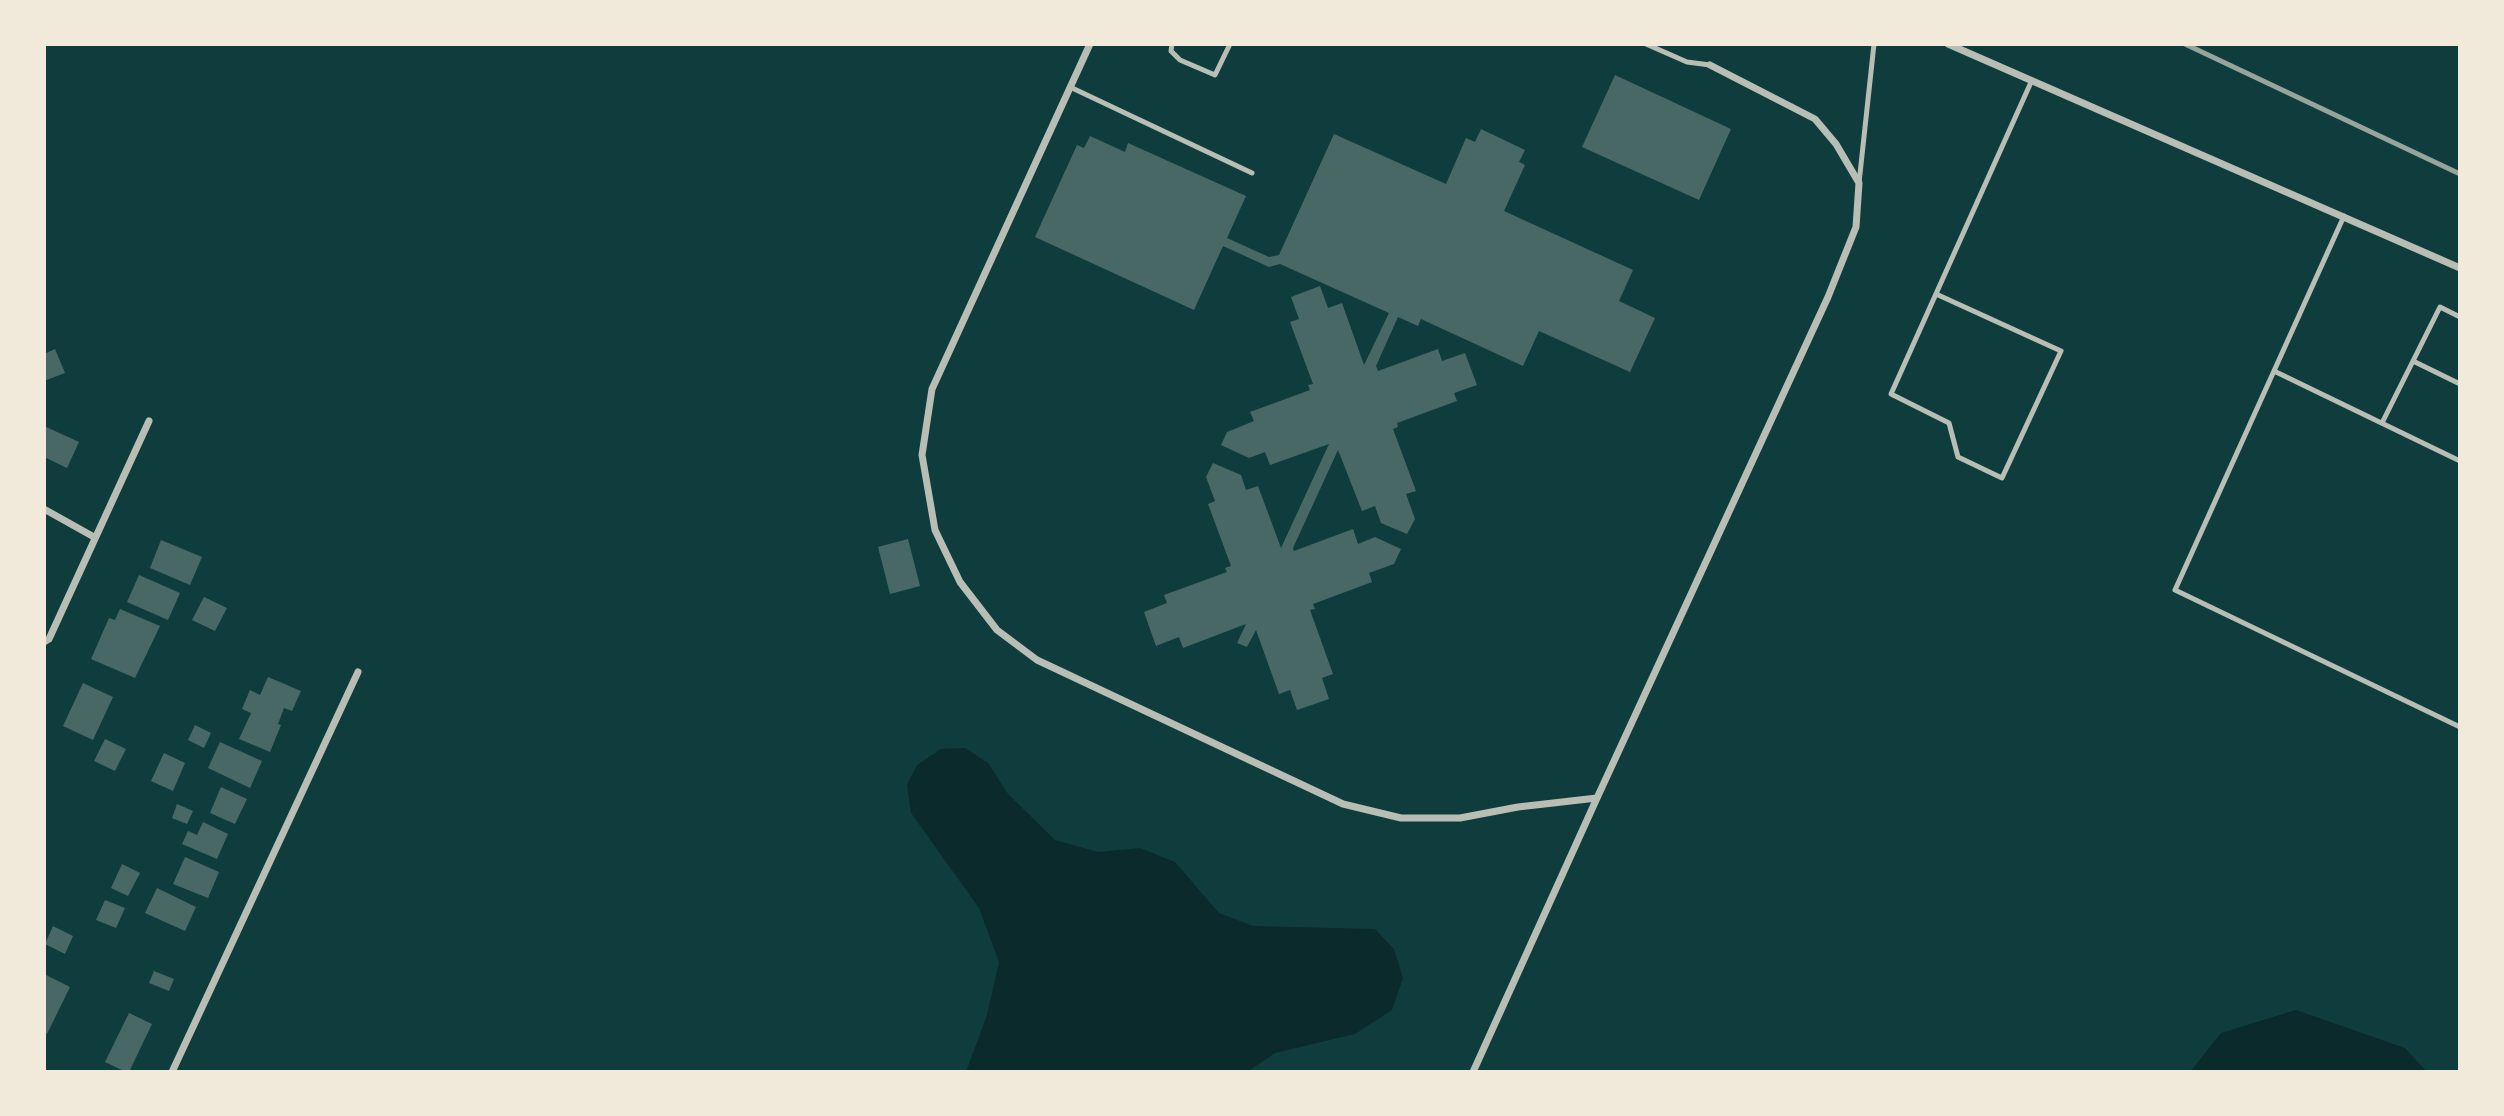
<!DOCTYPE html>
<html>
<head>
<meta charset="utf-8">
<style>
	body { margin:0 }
	#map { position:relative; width:2504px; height:1116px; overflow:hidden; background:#0f3d3e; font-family:Poppins,sans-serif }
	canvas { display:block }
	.frame { position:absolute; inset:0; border:46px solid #f1e9da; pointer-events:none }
</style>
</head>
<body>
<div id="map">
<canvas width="2504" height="1116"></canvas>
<div class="frame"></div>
</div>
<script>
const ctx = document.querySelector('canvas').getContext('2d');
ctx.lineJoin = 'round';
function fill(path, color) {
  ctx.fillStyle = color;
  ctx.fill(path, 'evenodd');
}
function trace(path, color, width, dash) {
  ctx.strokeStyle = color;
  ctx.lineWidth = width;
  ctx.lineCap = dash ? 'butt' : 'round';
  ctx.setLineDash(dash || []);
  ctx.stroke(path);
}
fill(new Path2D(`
	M965,748L988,763L1008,794L1055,840L1098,852L1140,848L1175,862L1219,913L1253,926L1375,929L1394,949L1403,978L1392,1010L1355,1034L1275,1053L1247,1072H966L987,1015L999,962L979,908L911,813L907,785L917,765L941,749Z
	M2296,1010L2405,1048L2427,1072H2190L2221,1033Z`), '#0a2a2b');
fill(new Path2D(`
	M1615,75L1731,129L1699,200L1582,147Z
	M1481,129L1525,150L1519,162L1525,165L1504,211L1633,270L1619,301L1655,318L1630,372L1539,331L1523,366L1421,319L1418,326L1398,317L1376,366L1378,371L1438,349L1442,361L1465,353L1477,385L1454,393L1457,401L1397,423L1398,427L1393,429L1416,491L1406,494L1415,519L1407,534L1381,523L1375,506L1362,511L1338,450L1293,548L1294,551L1353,529L1358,544L1375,537L1401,549L1394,564L1369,573L1372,582L1313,604L1315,609L1310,610L1333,674L1322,678L1329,699L1297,710L1290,690L1279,694L1256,630L1247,647L1237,643L1246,624L1183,648L1179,637L1156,646L1144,612L1167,603L1164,595L1227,572L1225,568L1231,566L1208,504L1215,501L1206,477L1213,463L1241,475L1246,490L1258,486L1281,548L1329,444L1270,465L1265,452L1249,458L1221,445L1227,432L1254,421L1250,412L1310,390L1308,385L1313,384L1290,322L1299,319L1291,297L1320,286L1328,308L1342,303L1364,365L1389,313L1280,264L1269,267L1223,246L1194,310L1035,237L1077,145L1084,148L1090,136L1125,152L1128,143L1246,196L1227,238L1269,257L1279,255L1334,134L1446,184L1466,138L1475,142Z
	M55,349L65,373L44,381V354Z
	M44,426L79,442L67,468L44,457Z
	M908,539L920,586L890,594L878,547Z
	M161,540L202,557L190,585L150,568Z
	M139,575L180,593L168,620L127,602Z
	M204,597L227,608L215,631L192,620Z
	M120,609L160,626L135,678L91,659L109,618L115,620Z
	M268,677L301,691L292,711L284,708L278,724L281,725L270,752L239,739L251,713L242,709L250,690L260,695Z
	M83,683L113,697L93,740L63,726Z
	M195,725L211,733L204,748L188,740Z
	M105,739L126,749L115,771L94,761Z
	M220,742L262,761L250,788L208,768Z
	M164,753L185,763L173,791L151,781Z
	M221,787L247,799L235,824L210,813Z
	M177,804L193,811L187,824L172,818Z
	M203,822L228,834L217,859L182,844L188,831L197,835Z
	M185,857L219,872L208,898L173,884Z
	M122,864L140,873L128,896L111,888Z
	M157,888L196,907L185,931L145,913Z
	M105,900L125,908L116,928L96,920Z
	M53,926L73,936L65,954L45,944Z
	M154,971L174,979L169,991L149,983Z
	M44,974L70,987L47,1034L44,1033Z
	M129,1013L152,1024L129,1072H126L105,1062Z`), '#486865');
trace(new Path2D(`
	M1172,44L1171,51L1180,60L1215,75L1230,44
	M1646,44L1687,62L1710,65
	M1070,87L1252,173
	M1859,183L1874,44
	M2344,216L2175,590L2460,727
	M1936,294L2061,351L2002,478L1958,457L1949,423L1891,394L2032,80
	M2413,361L2460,384
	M2274,371L2460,461
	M2382,423L2440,307L2460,317`), '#b8beb3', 5);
trace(new Path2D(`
	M1090,44L932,389L922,455L935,530L960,582L997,630L1037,660L1343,804L1401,818H1460L1518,807L1597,798
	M1948,44L2460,268
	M44,509L94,537
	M44,642L49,639L149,421
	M172,1072L358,672
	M1473,1072L1597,798L1828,297L1856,227L1859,183L1836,144L1815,119L1710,65`), '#b8beb3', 7);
trace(new Path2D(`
	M2185,44L2460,174`), '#97a49c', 5);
</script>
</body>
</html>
